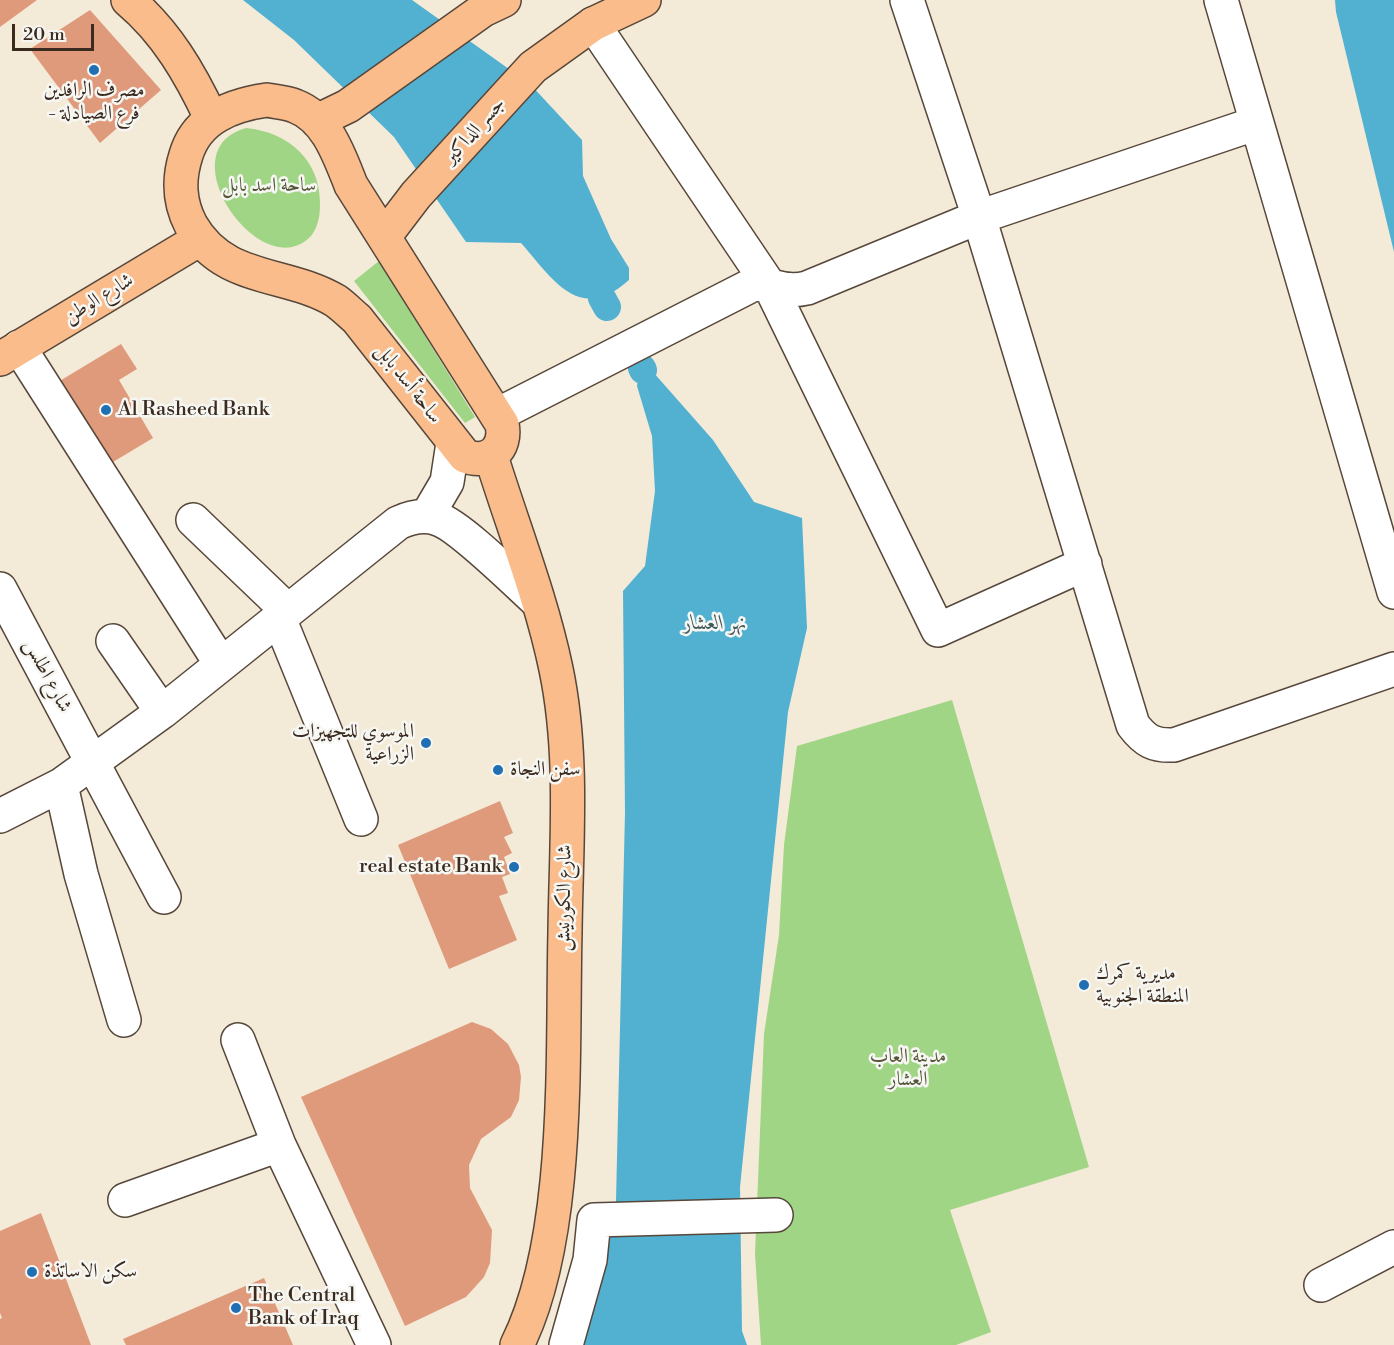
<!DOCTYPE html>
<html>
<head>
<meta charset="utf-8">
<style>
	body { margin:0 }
	#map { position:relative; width:1394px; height:1345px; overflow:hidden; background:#f3ead8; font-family:"Libre Bodoni",serif }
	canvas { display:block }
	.scale { position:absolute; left:12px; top:24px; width:82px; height:27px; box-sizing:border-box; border:3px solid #3b2a1e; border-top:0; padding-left:8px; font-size:18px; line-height:21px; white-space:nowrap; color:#3b2a1e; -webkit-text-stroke:4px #f6f6f2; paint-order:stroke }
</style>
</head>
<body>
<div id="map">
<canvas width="1394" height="1345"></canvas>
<div class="scale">20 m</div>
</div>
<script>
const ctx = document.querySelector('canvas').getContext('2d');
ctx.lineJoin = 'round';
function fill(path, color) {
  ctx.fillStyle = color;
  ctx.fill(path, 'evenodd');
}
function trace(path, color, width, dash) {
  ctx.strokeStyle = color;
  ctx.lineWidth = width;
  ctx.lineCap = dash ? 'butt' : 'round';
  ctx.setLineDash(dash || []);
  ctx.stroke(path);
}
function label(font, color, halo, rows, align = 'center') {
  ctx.font = font + ' "Libre Bodoni",Amiri,serif';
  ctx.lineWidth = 5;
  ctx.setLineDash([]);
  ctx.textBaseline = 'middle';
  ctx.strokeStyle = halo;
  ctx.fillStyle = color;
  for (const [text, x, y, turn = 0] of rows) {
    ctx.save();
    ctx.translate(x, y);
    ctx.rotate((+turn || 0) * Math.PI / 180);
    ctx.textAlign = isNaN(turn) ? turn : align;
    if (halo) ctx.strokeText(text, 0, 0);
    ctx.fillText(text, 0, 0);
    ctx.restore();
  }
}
fill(new Path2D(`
	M246,128C289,132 321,161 320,205C320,216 318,227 311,236C262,288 165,150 246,128Z
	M379,261L475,417L465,423L354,281Z
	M952,700L1089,1167L950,1210L991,1332L956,1345H761L755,1254L764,1034L779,935L784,845L797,746Z`), '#a0d586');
fill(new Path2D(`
	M243,0H412L530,84L582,140L583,176L611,239L629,268V280C579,325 553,279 521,243L466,242L394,137L294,40Z
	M1335,0H1394V252L1336,12Z
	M643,370L653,372L713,440L754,502L802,518L807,628L788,712L740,1187L742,1331L747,1345H579L601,1277L616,1201L625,812L623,591L645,566L655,491L652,436L637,386L639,374Z`), '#52b0d1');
trace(new Path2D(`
	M602,298L607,307
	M642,368L643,370`), '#52b0d1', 28);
fill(new Path2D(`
	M0,0H37L0,27Z
	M90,10L161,90L100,143L30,49Z
	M121,344L137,369L119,380L153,438L108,465L58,382Z
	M500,801L513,833L504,837L512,853L504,857L510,874L502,877L508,893L499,896L517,940L449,969L398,845Z
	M472,1022L491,1029L508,1044L519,1065L521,1077L519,1100L511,1117L481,1139L469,1165L470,1188L492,1230L490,1263L484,1277L466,1297L405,1326L301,1097Z
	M41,1213L91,1345H0V1319L2,1318L0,1313V1231Z
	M264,1278L293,1345H126L123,1339Z`), '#df9a7c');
const minor = new Path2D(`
	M907,0L979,217L1133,725C1145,741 1154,746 1174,745L1394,669
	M1221,0L1394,592
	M593,24L771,288L938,630L1085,564
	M19,347L221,664
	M497,415L752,285C772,282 782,294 807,288L979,217L1257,123
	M427,516L447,482L453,443
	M193,520L288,611
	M0,589L164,897
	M279,618L361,819
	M113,641L162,712
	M61,785L81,874L124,1020
	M0,816L61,785L162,712L398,523C411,517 424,514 438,519C460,526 517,583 537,601
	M238,1040L279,1145L374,1345
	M125,1200L279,1145
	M1321,1285L1394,1247
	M566,1345L590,1260L594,1220L776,1215`);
const major = new Path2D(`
	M128,0C166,32 190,73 211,118
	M267,100C276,102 286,102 295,106C327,118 339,155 351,185L502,424C507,449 489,465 465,456L357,319C350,313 343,306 336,301C286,271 224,283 191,225C179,202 178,180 186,155C197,118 232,105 267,100Z
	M317,121L348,106L483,10L504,0
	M384,237L416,195L533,67L593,24L644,0
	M0,359L200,239
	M491,456C513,527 541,597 556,669C574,755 566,846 565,932C562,1053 571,1238 517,1345`);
trace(minor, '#57473a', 36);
trace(major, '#57473a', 36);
trace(minor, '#fff', 33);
trace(major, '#fabc8b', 33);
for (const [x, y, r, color] of [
	[94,70,6,"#1f6fb2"],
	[106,410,6,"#1f6fb2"],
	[426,743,6,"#1f6fb2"],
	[498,770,6,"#1f6fb2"],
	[514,867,6,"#1f6fb2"],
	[1084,985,6,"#1f6fb2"],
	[32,1272,6,"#1f6fb2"],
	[236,1308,6,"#1f6fb2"]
]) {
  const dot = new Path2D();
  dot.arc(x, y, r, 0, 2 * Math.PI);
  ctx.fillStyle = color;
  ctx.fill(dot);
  trace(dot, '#f6f6f2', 2);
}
label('20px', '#3b2a1e', '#f6f6f2', [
	["مصرف الرافدين",94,91,"center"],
	["- فرع الصيادلة",94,114,"center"],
	["Al Rasheed Bank",118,410],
	["الموسوي للتجهيزات",414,732,"right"],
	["الزراعية",414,755,"right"],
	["سفن النجاة",510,770],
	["real estate Bank",502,867,"right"],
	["مديرية كمرك",1096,974],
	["المنطقة الجنوبية",1096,997],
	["سكن الاساتذة",44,1272],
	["The Central",248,1296],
	["Bank of Iraq",248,1319]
], 'left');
label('20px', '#3b2a1e', '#f6f6f2', [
	["جسر الداكير",475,131,-48],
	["شارع الوطن",99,299,-31],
	["ساحة أسد بابل",408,384,52],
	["شارع اطلس",47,676,62],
	["شارع الكورنيش",565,898,-89]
]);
label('20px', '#545538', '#f6f6f2', [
	["ساحة اسد بابل",269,186],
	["مدينة العاب",908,1057],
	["العشار",908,1080]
]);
label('italic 21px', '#43595d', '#f6f6f2', [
	["نهر العشار",715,624]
]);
</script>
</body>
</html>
